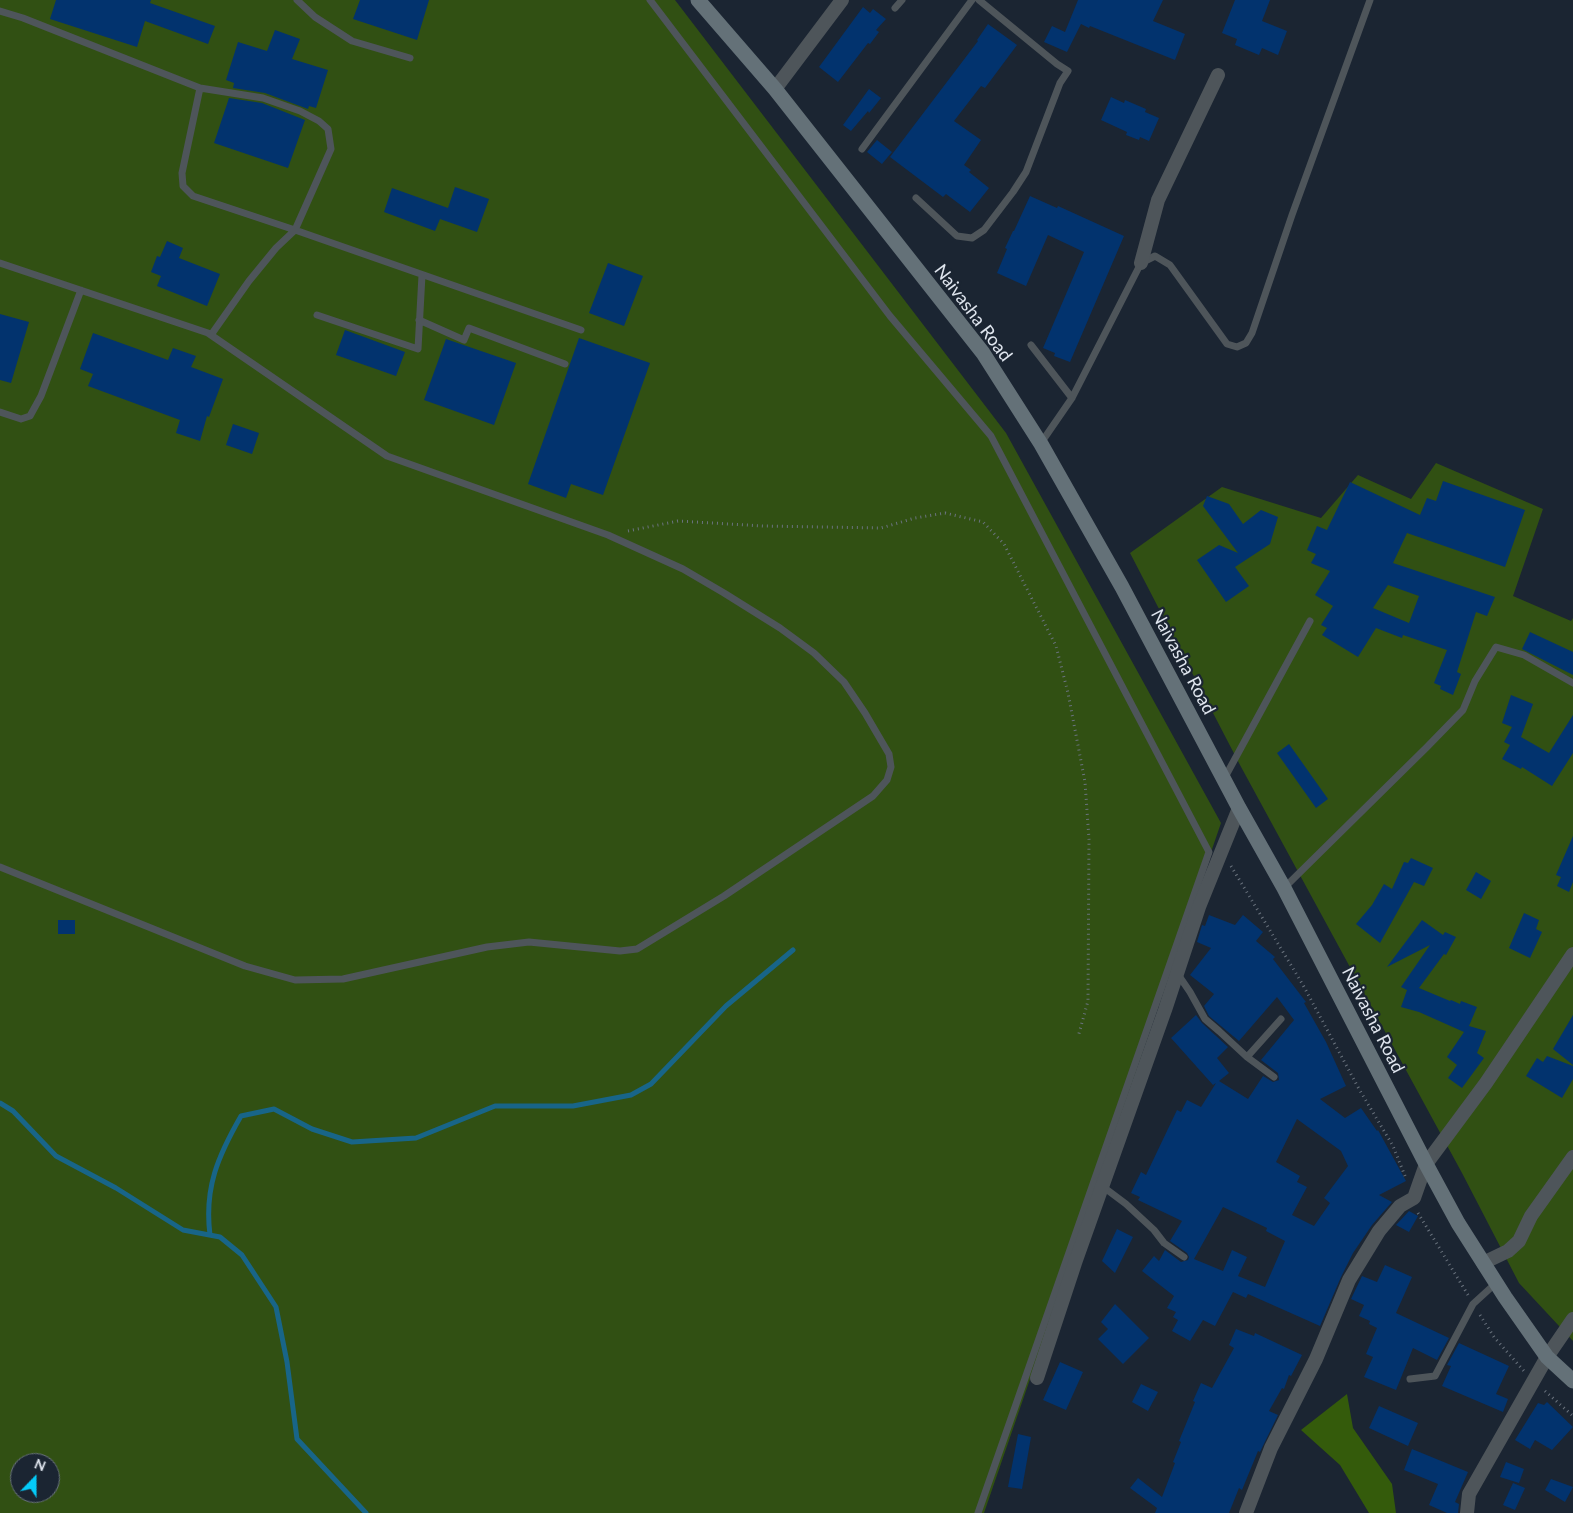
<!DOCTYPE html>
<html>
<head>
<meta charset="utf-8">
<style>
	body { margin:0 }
	#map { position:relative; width:1573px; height:1513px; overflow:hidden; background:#1b2532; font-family:Lato,sans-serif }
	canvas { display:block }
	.north { position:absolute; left:10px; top:1453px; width:50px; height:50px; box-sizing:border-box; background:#1b2532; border:1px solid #69727d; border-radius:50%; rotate:22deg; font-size:14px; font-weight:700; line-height:20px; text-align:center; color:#dfe5ee }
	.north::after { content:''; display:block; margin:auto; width:18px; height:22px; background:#04cbf9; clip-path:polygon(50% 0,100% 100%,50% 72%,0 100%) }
</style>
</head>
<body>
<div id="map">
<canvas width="1573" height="1513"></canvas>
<div class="north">N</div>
</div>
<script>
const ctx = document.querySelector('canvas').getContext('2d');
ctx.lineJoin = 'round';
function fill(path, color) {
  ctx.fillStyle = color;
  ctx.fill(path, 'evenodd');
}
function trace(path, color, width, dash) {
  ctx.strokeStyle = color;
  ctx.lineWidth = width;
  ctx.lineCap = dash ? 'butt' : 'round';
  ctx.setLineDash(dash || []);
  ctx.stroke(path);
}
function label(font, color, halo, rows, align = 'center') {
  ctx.font = font + ' Lato,sans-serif';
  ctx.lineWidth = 4.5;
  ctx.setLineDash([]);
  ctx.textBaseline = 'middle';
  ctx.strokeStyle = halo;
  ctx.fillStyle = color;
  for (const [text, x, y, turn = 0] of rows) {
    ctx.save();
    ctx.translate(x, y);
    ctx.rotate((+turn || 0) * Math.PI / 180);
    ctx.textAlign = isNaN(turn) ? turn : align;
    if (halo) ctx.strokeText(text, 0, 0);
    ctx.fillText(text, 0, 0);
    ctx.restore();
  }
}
fill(new Path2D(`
	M0,0H675L1006,433L1221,823L984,1513H0ZM20,1463H50V1493H20Z
	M1436,463L1543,509L1513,596L1571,621L1573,618V1341L1519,1283L1462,1173L1240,765L1130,553L1222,487L1321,518L1358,475L1411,499Z`), '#315013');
fill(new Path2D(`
	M1347,1394L1353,1428L1392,1484L1396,1513H1369L1340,1465L1301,1430Z`), '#345b0b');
trace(new Path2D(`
	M0,1103L13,1111L56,1156L116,1188L183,1230L220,1237L242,1255L276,1307L287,1362L297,1439L366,1513
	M210,1235C204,1188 218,1156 241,1116L274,1109L312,1129L352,1142L416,1138L495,1106H573L631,1095L651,1084L726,1006L793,950`), '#186588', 5);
fill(new Path2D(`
	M56,0H151L150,3L215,26L208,44L145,21L137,47L50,19Z
	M360,0H429L417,40L353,19Z
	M1078,0H1163L1153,21L1185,34L1175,60L1090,26L1089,28L1081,24L1067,52L1044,42L1052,26L1065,32Z
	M1235,0H1270L1262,21L1287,31L1278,55L1262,48L1259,55L1235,45L1237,39L1222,33Z
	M863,7L870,13L873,9L886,19L876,30L879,32L870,44L868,43L838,82L819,67Z
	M988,24L1017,45L985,88L981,86L954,121L981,140L964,165L971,170L969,172L989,188L970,212L946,194L943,197L890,157L978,41L977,40Z
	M275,30L300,39L292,59L328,70L316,108L309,106L308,109L265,93L233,88L234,83L226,80L238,42L267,51Z
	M869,89L881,98L869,113L868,111L851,131L843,125Z
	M1111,97L1124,103L1125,100L1146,109L1145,112L1159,118L1149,141L1140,137L1139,140L1126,135L1127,132L1101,120Z
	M229,98L262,103L305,120L288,168L214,143Z
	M877,140L892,152L882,164L867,152Z
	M455,187L489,199L477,232L440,219L435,231L384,212L392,188L448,208Z
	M1030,196L1057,208L1058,206L1124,236L1070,362L1054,356L1055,353L1043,348L1084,252L1048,235L1026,286L997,273L1007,249L1005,248L1013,231H1014Z
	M167,241L183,248L179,258L220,274L207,306L157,286L161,276L151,272L157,256L160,257Z
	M608,263L643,276L624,326L589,313Z
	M0,314L29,322L11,383L0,380Z
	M345,330L405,352L396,376L336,355Z
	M93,333L168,360L173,348L196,356L191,367L223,379L209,417L207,416L200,441L176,433L180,420L88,386L93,374L80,369Z
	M579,338L650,363L603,495L571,484L566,498L528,484Z
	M446,339L516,363L494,425L424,400Z
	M233,424L259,433L252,454L226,445Z
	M1443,481L1525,510L1505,567L1407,533L1393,563L1495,597L1487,616L1476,612L1457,672L1461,674L1453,695L1440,689L1441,686L1434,683L1447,650L1403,635L1402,638L1376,628L1358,657L1322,635L1327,628L1321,625L1333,606L1315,595L1330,571L1311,563L1316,554L1307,550L1317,526L1327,530L1350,482L1420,515L1427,498L1436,501ZM1388,585L1419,596L1409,623L1373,608Z
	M1207,496L1229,504L1243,524L1261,510L1278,517L1270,544L1235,567L1249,586L1226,602L1197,560L1219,545L1238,553L1203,506Z
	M1530,632L1573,652V675L1522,649Z
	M1511,695L1533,704L1521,737L1549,753L1573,715V753L1552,786L1522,767L1521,769L1502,759L1510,745L1504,742L1512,727L1502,723Z
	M1289,744L1328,799L1316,808L1277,753Z
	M1573,836V882L1569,892L1557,886L1561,877L1556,875Z
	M1411,858L1433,868L1424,886L1414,882L1380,943L1356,924L1372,905L1384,884L1392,889L1404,862L1408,863Z
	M1476,872L1491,881L1481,899L1466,890Z
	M1524,913L1539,920L1536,929L1542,932L1530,958L1509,948Z
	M1209,915L1235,925L1243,915L1263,932L1256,941L1275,957L1273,959L1306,1002L1304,1003L1326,1042L1346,1086L1320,1099L1345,1118L1361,1108L1377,1131L1378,1130L1406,1181L1379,1195L1392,1202L1372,1225L1353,1253L1341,1277L1320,1326L1248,1294L1246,1298L1233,1292L1215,1326L1203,1320L1190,1341L1172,1331L1178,1320L1173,1317L1176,1312L1167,1308L1174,1296L1142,1271L1154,1256L1159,1261L1165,1250L1181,1262L1188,1260L1189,1257L1187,1253L1170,1241L1182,1221L1138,1200L1140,1197L1131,1193L1141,1172L1146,1175L1177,1110L1181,1112L1187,1100L1201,1107L1216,1083L1213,1085L1171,1038L1196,1015L1202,1023L1228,1047L1217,1058L1229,1073L1219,1081L1248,1099L1263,1076L1273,1082L1279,1080L1278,1073L1261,1060L1294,1020L1277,997L1239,1041L1209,1016L1204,1006L1214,994L1190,975L1211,948L1197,942L1202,925L1205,926ZM1297,1119L1341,1151L1348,1166L1324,1198L1330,1203L1314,1226L1292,1215L1307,1187L1297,1182L1300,1176L1276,1162ZM1223,1207L1267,1228L1266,1231L1285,1241L1265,1287L1238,1276L1247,1257L1232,1250L1223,1271L1194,1259Z
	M58,920H75V934H58Z
	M1422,920L1443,935L1445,932L1456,937L1446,955L1444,954L1419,988L1450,1001L1451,1000L1460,1004L1461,1001L1477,1007L1469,1026L1486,1031L1477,1053L1484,1058L1462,1088L1448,1078L1457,1065L1447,1057L1464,1032L1419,1012L1401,1007L1407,990L1401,987L1430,945L1387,967Z
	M1573,1015V1065L1553,1049Z
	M1547,1056L1573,1066V1079L1562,1098L1526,1076L1537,1058L1543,1062Z
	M1409,1211L1418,1216L1409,1232L1396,1225Z
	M1117,1229L1133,1237L1115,1273L1102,1261Z
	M1385,1265L1412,1277L1396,1313L1449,1338L1437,1360L1413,1348L1396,1390L1364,1377L1373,1357L1366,1354L1377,1328L1369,1324L1370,1321L1359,1316L1364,1305L1351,1299L1362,1276L1377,1282Z
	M1115,1304L1149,1338L1123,1364L1098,1339L1108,1329L1101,1322Z
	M1236,1329L1254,1336L1255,1333L1302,1355L1291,1376L1289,1375L1284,1389L1282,1388L1269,1411L1278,1415L1260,1452L1258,1451L1242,1490L1239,1488L1229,1513H1155L1157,1508L1130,1488L1138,1478L1162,1497L1175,1463L1173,1462L1181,1442L1179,1441L1195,1402L1193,1401L1201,1383L1212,1388L1234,1348L1229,1345Z
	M1459,1343L1509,1366L1496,1394L1508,1399L1503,1412L1442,1386L1451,1366L1447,1365Z
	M1060,1362L1083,1372L1066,1410L1043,1400Z
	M1141,1384L1158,1392L1148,1411L1132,1402Z
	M1547,1402L1573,1427L1552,1450L1535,1440L1530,1449L1515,1440L1538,1403L1544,1405Z
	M1379,1406L1418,1423L1408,1446L1369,1428Z
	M1018,1434L1031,1437L1022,1489L1008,1487Z
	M1412,1449L1468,1472L1455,1502L1459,1504L1458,1513H1447L1429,1505L1438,1484L1404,1470Z
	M1506,1462L1524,1469L1519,1483L1500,1477Z
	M1551,1479L1573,1487L1565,1502L1545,1490Z
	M1513,1483L1525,1488L1515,1510L1503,1505Z`), '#02336e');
trace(new Path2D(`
	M628,531L678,521L763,526L881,528L915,518L945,513L983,522L1004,544L1056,646L1068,693L1085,782L1089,839L1088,1001L1078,1037
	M1231,866L1303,985L1359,1089L1393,1146L1405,1176
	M1418,1213L1468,1295
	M1480,1315L1494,1337L1524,1371
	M1545,1391L1573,1416`), '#6a737e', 3, [1, 4]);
trace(new Path2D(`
	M297,0L315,17L352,41L410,58
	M650,0L890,316L991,436L1209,852L978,1513
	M895,8L902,0
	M0,11L23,18L200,88L263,98L300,111L319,121L328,129L331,149L295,230L276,248L249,281L211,335
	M200,88L182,173L183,186L193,196L295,230L581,330
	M862,149L972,0
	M916,198L957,236L972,238L984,230L1013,192L1026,172L1060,83L1068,71L1057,64L979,0
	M0,263L208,333L387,456L608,535L683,569L724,593L780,628L814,653L844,682L865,713L889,754L891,767L887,780L873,796L724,896L637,949L620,951L529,942L487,947L343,979L295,980L245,966L0,867
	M317,315L418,349L422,275
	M419,320L464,340L469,328L565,364
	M1031,345L1072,398
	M0,412L21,419L30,416L41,396L81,290
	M1041,443L1072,398L1141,263L1155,256L1170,265L1227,344L1237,347L1246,343L1252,333L1292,215L1370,0
	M1224,779L1310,621
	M1284,888L1427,747L1463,710L1475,681L1496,647L1524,655L1573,683
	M1177,973L1190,992L1205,1019L1219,1031L1247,1057L1274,1077
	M1247,1057L1281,1019
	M1102,1186L1126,1204L1154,1230L1164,1243L1184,1257
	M1410,1379L1435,1376L1473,1304L1496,1283`), '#4e555a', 7);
trace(new Path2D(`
	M775,89L842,0
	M1141,263L1158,200L1218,75
	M1483,1263L1508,1251L1519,1241L1531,1216L1573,1157
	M1037,1378L1075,1263L1165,1010L1199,907L1239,808
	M1246,1513L1271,1448L1316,1359L1349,1280L1379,1231L1400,1206L1414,1198L1426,1164L1486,1083L1573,954
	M1467,1513L1469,1494L1547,1357L1573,1319`), '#4e555a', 14);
trace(new Path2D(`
	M698,0L775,89L983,353L1041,444L1122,587L1239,808L1284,888L1426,1164L1458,1223L1505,1297L1547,1357L1573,1381`), '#647178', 15);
label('18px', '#dfe5ee', '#1b2532', [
	["Naivasha Road",973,313,53],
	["Naivasha Road",1183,662,62],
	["Naivasha Road",1373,1020,63]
]);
</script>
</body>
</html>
